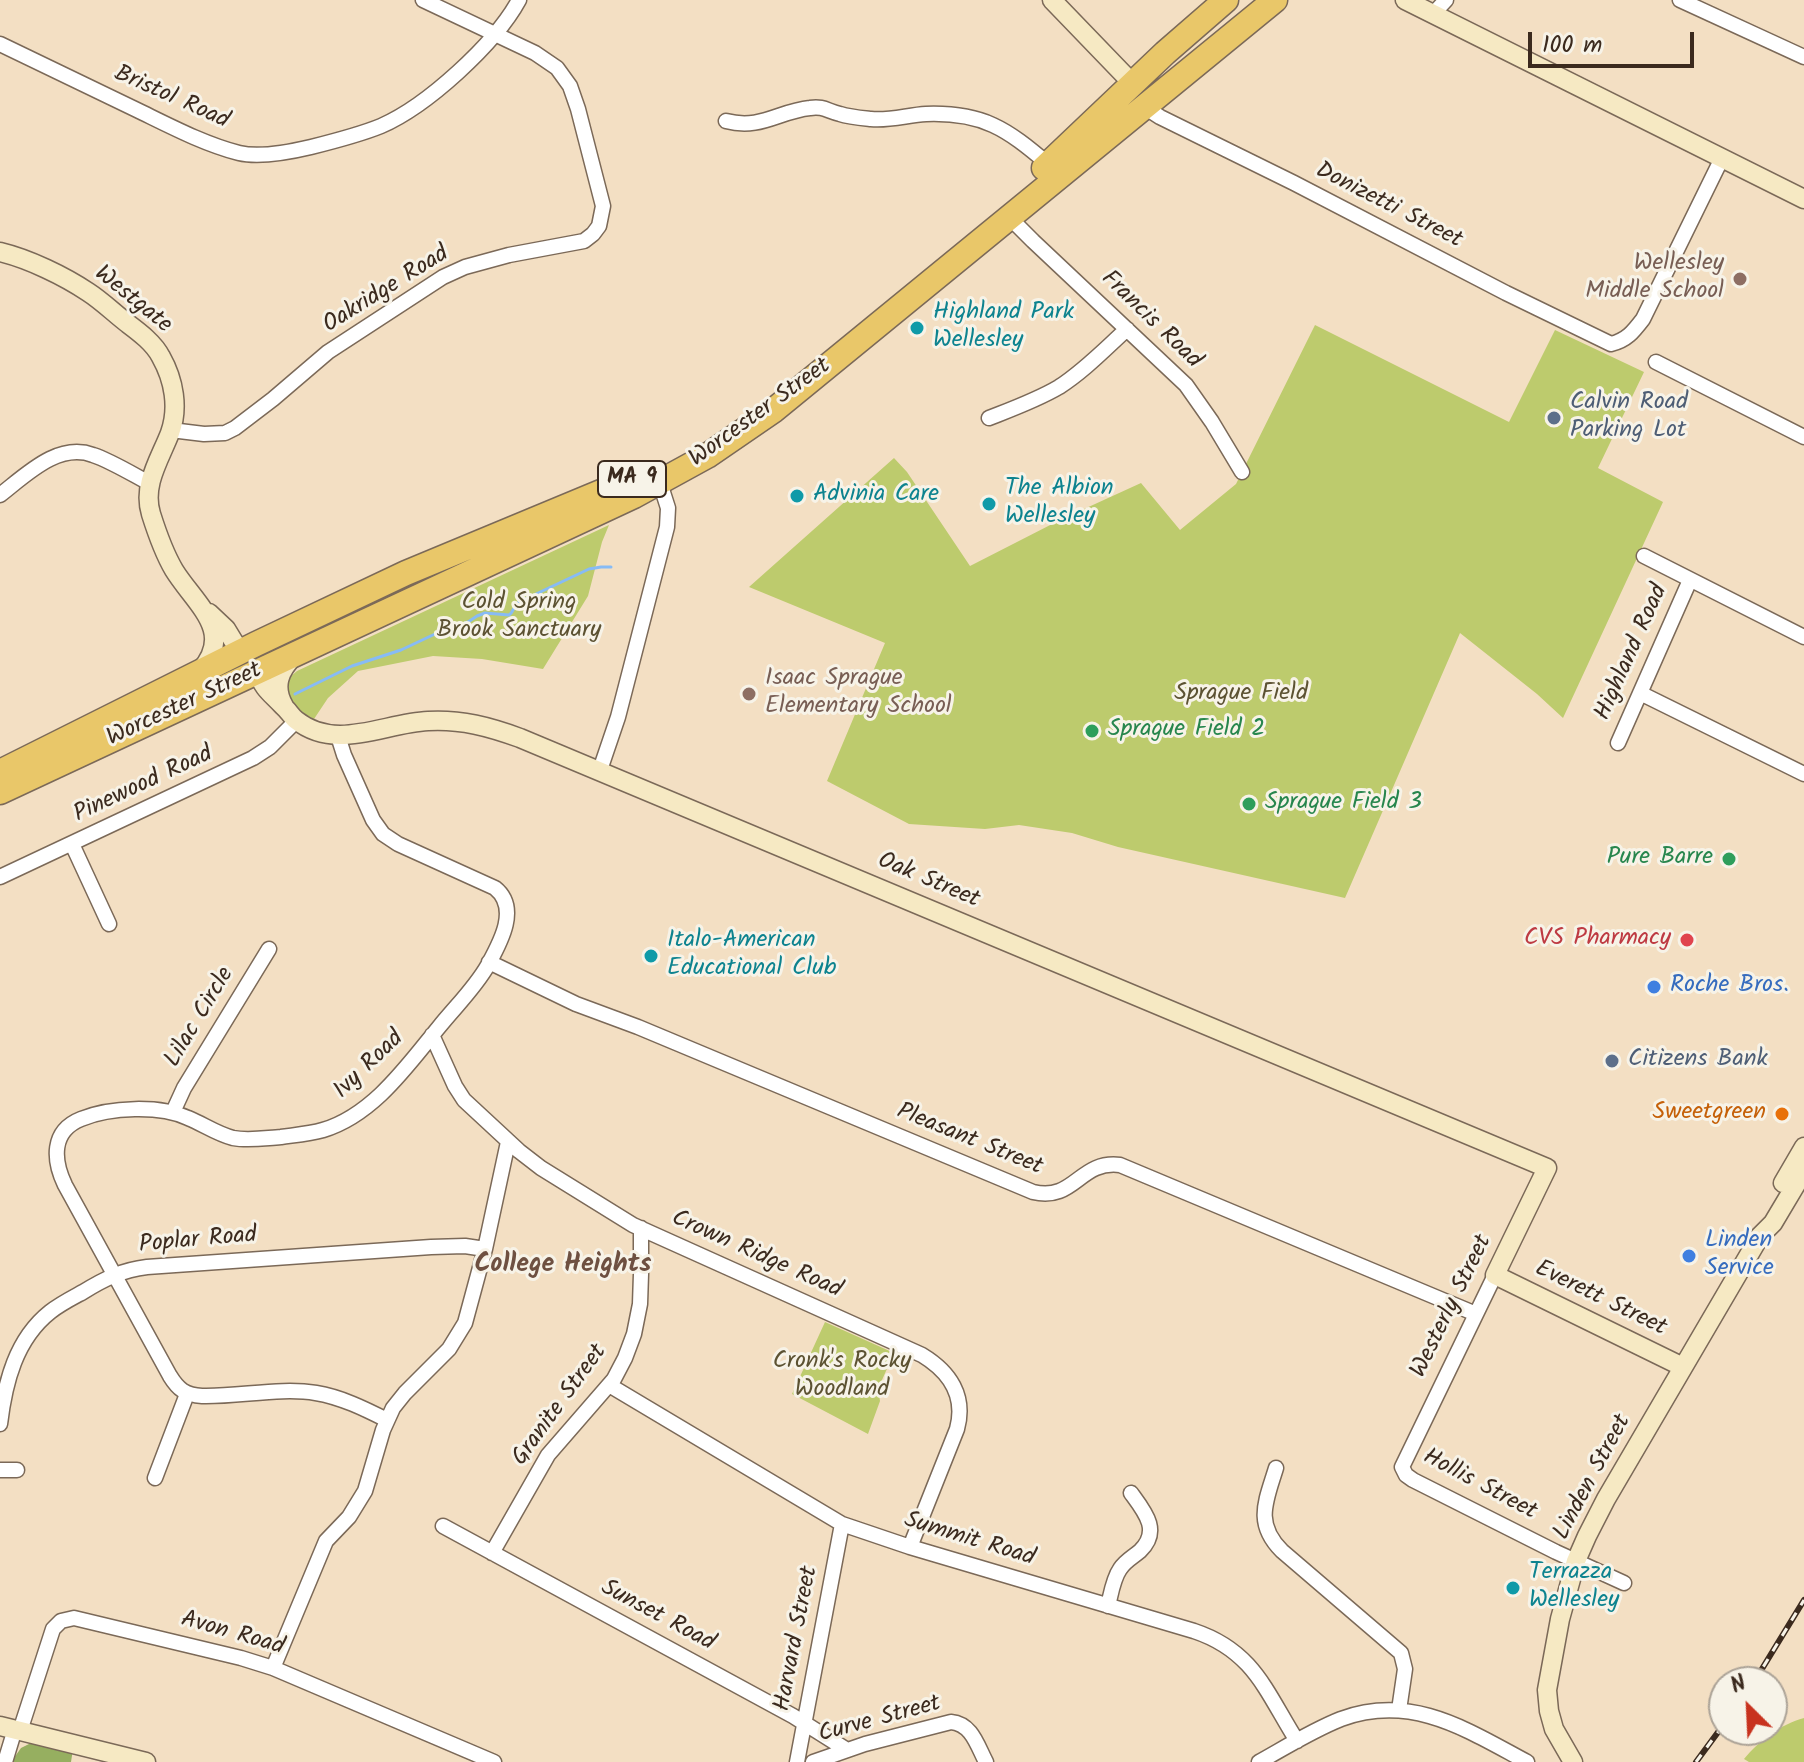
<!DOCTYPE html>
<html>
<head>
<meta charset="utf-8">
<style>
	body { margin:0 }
	#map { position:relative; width:1804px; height:1762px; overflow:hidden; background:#f3dfc3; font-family:Kalam,sans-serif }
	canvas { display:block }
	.north { position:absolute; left:1708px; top:1666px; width:80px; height:80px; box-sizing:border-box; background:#f7f3e8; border:2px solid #aca397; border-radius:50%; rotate:336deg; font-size:22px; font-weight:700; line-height:32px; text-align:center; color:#3b2a1e }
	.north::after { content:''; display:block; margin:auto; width:28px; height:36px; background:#c8321e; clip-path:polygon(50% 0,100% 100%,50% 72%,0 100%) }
	.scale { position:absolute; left:1528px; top:32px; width:166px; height:36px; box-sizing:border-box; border:4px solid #3b2a1e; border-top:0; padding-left:10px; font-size:24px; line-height:28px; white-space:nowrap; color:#3b2a1e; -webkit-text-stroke:6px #f7f3e8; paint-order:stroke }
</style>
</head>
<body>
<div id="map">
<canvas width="1804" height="1762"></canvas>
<div class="north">N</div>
<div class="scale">100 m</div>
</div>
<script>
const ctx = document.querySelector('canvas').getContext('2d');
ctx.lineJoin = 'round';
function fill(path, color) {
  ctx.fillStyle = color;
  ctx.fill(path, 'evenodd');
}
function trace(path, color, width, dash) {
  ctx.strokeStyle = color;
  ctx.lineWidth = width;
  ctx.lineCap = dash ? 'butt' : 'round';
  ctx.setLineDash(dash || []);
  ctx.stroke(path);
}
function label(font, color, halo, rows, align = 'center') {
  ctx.font = font + ' Kalam,sans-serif';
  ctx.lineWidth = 6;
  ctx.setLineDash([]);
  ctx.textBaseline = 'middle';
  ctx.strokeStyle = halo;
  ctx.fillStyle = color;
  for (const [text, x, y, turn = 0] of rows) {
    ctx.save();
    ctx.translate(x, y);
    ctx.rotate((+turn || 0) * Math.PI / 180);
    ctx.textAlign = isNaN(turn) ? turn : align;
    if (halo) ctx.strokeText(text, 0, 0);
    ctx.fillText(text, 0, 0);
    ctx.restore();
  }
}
fill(new Path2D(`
	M1315,325L1509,422L1555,330L1644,372L1598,468L1663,502L1563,718L1537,694L1460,633L1345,898L1118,847L1072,833L1019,825L985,829L909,824L827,781L885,643L749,587L894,458L907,472L970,566L1060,520L1141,483L1180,530L1236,484Z
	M609,525L602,542L588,596L543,669L482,659L433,656L358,671L328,698L314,719C295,710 272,690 297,671Z
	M825,1322L894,1353L878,1389L880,1401L868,1434L792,1394Z
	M1804,1718V1762H1749L1744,1759C1759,1741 1781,1724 1804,1718Z`), '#bdcb6d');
fill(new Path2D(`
	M31,1743L73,1749L71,1762H11L21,1748Z`), '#96af60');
trace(new Path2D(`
	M295,694L352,666L401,650L435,634L468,622L477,616L485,613L509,615C514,612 513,606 519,602L589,569L601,567H611`), '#87bbf5', 3);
const street = new Path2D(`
	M1680,0L1804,57
	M1433,14L1446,0
	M0,44C46,66 92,88 137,110C170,126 204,144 239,153C260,158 290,152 311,147C335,141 359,135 381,126C427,106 495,44 519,0
	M1143,106L1160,117L1294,183L1506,293L1611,344C1627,340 1633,332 1643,319L1722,158
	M726,121C761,130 779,111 810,108C824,106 827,111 840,114C849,117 861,118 871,119C889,121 908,115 926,114C983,112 1007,129 1048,164
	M1009,217L1033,241L1186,385L1212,422L1242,472
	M1656,362L1804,437
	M989,418C1012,409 1037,400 1059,387C1084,371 1105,349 1127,329
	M171,430L204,434L225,433L235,428L273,399L328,352L443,277L465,267L509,255L584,241L593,234L599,226L603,206L578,109L570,86L557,68L535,53L423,0
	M0,495C26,475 58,442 93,455C111,461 132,474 149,483
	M1644,556L1804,637
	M1640,693L1804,774
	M338,736L344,755L373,820L383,834L398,844L495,888C520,908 500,943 488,965C475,988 455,1007 439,1027C407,1066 373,1115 323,1130C309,1134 295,1135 281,1137C265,1138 249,1141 233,1138C217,1134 203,1124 188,1118C160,1105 110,1107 81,1119C51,1131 53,1160 65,1185L170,1376C178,1389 185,1395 202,1396C239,1397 280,1387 316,1393C341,1397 365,1409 387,1420
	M1618,743L1690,580
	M600,770L618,717L667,527L668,508L660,483
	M72,844L109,924
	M0,877L253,758L270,747L297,720
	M489,962L576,1004L638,1027L1033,1192C1075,1202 1079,1160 1120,1165L1476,1314
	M432,1035L455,1086L464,1100L519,1151L541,1168L633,1225L922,1355C950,1372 966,1396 957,1429L910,1547
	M173,1112L184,1088L269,949
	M1495,1275L1402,1467L1406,1475L1413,1480L1556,1552L1624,1583
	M609,1385L842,1524L910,1547L1194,1631C1254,1651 1266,1692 1297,1741
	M0,1424C5,1382 16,1339 50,1312C60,1304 72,1298 83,1292C104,1279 122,1270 147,1267L431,1247L465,1246L485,1249
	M1276,1468C1266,1501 1254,1523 1282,1551L1401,1653L1405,1669L1399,1710
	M0,1470H17
	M155,1478L187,1394
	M443,1526L793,1716L847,1750
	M492,1553L548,1455L614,1379L625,1358L634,1334L640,1304L641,1274V1228
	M1108,1606C1111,1594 1113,1579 1120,1569C1125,1561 1133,1557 1140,1551C1161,1531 1145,1512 1131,1493
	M273,1668L326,1541L349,1517L365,1491L383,1430L393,1408L405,1393L449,1349L465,1323L485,1249L508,1142
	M20,1731L53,1629L61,1621L74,1618L241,1658L273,1668L494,1762
	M5,1762L15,1729
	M797,1762L842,1524
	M813,1762L865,1744L951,1722C972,1724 977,1745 986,1762
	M1259,1762C1286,1747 1313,1730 1341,1719C1412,1693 1467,1730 1527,1762`);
const secondary = new Path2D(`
	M1052,0L1133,84
	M1405,0L1804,199
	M0,252C29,259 64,276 88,292C102,301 114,313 127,323C139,332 154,343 161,357C174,380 179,408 170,433C160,459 142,485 151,514C157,533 164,553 174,570C195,604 235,631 201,670
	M209,613L226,629L240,652
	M257,672C265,691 270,692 283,706C288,710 291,716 296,720C336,752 384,723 428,721C461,719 490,727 520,738L1547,1168L1495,1275L1683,1367
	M284,706C273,687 279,671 294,656
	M1783,1183L1804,1147
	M0,1726L146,1762
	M1573,1762L1554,1729L1549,1711L1547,1690L1560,1619L1576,1561L1587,1536L1606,1499L1760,1236L1773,1223L1804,1171`);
const highway = new Path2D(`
	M1044,168L1165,53L1226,0
	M0,772L256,644L406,573L625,482
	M0,792L634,496L707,456L774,410L1275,0`);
trace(street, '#7b6958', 17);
trace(secondary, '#7b6958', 21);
trace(highway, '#7b6958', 27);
trace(street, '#fff', 14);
trace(secondary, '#f6e9c3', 18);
trace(highway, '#e9c769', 24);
const rail = new Path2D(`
	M1754,1682L1804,1600
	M1696,1762L1724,1724`);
trace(rail, '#3b2a1e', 6);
trace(rail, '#f7f3e8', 3, [9]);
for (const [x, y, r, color] of [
	[1740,279,8,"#8d6e63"],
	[917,328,8,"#0f9aa8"],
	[1554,418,8,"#5c6f8a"],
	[797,496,8,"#0f9aa8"],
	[989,504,8,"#0f9aa8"],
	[749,694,8,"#8d6e63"],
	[1092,731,8,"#2e9e5b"],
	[1249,804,8,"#2e9e5b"],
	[1729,859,8,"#2e9e5b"],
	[1687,940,8,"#e0444e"],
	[651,956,8,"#0f9aa8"],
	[1654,987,8,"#3f7fe0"],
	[1612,1061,8,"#5c6f8a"],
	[1782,1114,8,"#e8710a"],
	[1689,1256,8,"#3f7fe0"],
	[1513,1588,8,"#0f9aa8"]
]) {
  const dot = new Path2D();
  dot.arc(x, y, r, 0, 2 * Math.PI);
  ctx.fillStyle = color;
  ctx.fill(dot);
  trace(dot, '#f7f3e8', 3);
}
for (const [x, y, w] of [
	[632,479,68]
]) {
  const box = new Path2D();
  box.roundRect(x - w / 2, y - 18, w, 36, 6);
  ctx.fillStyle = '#f7f3e8';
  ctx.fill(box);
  trace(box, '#3b2a1e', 2);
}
label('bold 22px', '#3b2a1e', null, [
	["MA 9",632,479]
]);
label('24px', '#3b2a1e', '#f7f3e8', [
	["Bristol Road",171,99,24],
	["Donizetti Street",1388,207,27],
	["Oakridge Road",387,291,-32],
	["Westgate",132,301,39],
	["Francis Road",1150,321,44],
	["Worcester Street",761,414,-36],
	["Highland Road",1633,653,-66],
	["Worcester Street",185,706,-25],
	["Pinewood Road",144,786,-25],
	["Oak Street",928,882,23],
	["Lilac Circle",201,1018,-59],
	["Ivy Road",370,1066,-44],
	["Pleasant Street",969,1141,22],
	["Poplar Road",198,1242,-5],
	["Crown Ridge Road",756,1256,24],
	["Everett Street",1600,1300,26],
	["Westerly Street",1453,1307,-64],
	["Granite Street",561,1406,-54],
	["Linden Street",1594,1478,-62],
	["Hollis Street",1479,1486,28],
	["Summit Road",969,1541,17],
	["Sunset Road",657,1617,28],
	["Avon Road",232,1635,16],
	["Harvard Street",798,1639,-79],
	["Curve Street",880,1721,-15]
]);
label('24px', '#785e54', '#f7f3e8', [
	["Wellesley",1724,265],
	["Middle School",1724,293],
	["Isaac Sprague",765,680,"left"],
	["Elementary School",765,708,"left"]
], 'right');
label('24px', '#0d838f', '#f7f3e8', [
	["Highland Park",933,314],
	["Wellesley",933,342],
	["The Albion",1005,490],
	["Wellesley",1005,518],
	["Advinia Care",813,496],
	["Italo-American",667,942],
	["Educational Club",667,970],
	["Terrazza",1529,1574],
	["Wellesley",1529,1602]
], 'left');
label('24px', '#4e5e75', '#f7f3e8', [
	["Calvin Road",1570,404],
	["Parking Lot",1570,432],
	["Citizens Bank",1628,1061]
], 'left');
label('24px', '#5c5232', '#f7f3e8', [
	["Cold Spring",519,604],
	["Brook Sanctuary",519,632],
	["Sprague Field",1241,695],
	["Cronk's Rocky",842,1363],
	["Woodland",842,1391]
]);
label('24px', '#27864d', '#f7f3e8', [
	["Sprague Field 2",1108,731],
	["Sprague Field 3",1265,804],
	["Pure Barre",1713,859,"right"]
], 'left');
label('24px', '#be3a42', '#f7f3e8', [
	["CVS Pharmacy",1671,940]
], 'right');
label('24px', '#366cbe', '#f7f3e8', [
	["Roche Bros.",1670,987],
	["Linden",1705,1242],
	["Service",1705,1270]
], 'left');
label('24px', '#c56008', '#f7f3e8', [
	["Sweetgreen",1766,1114]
], 'right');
label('bold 26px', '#6e5041', '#f7f3e8', [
	["College Heights",563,1267]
]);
</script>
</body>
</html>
